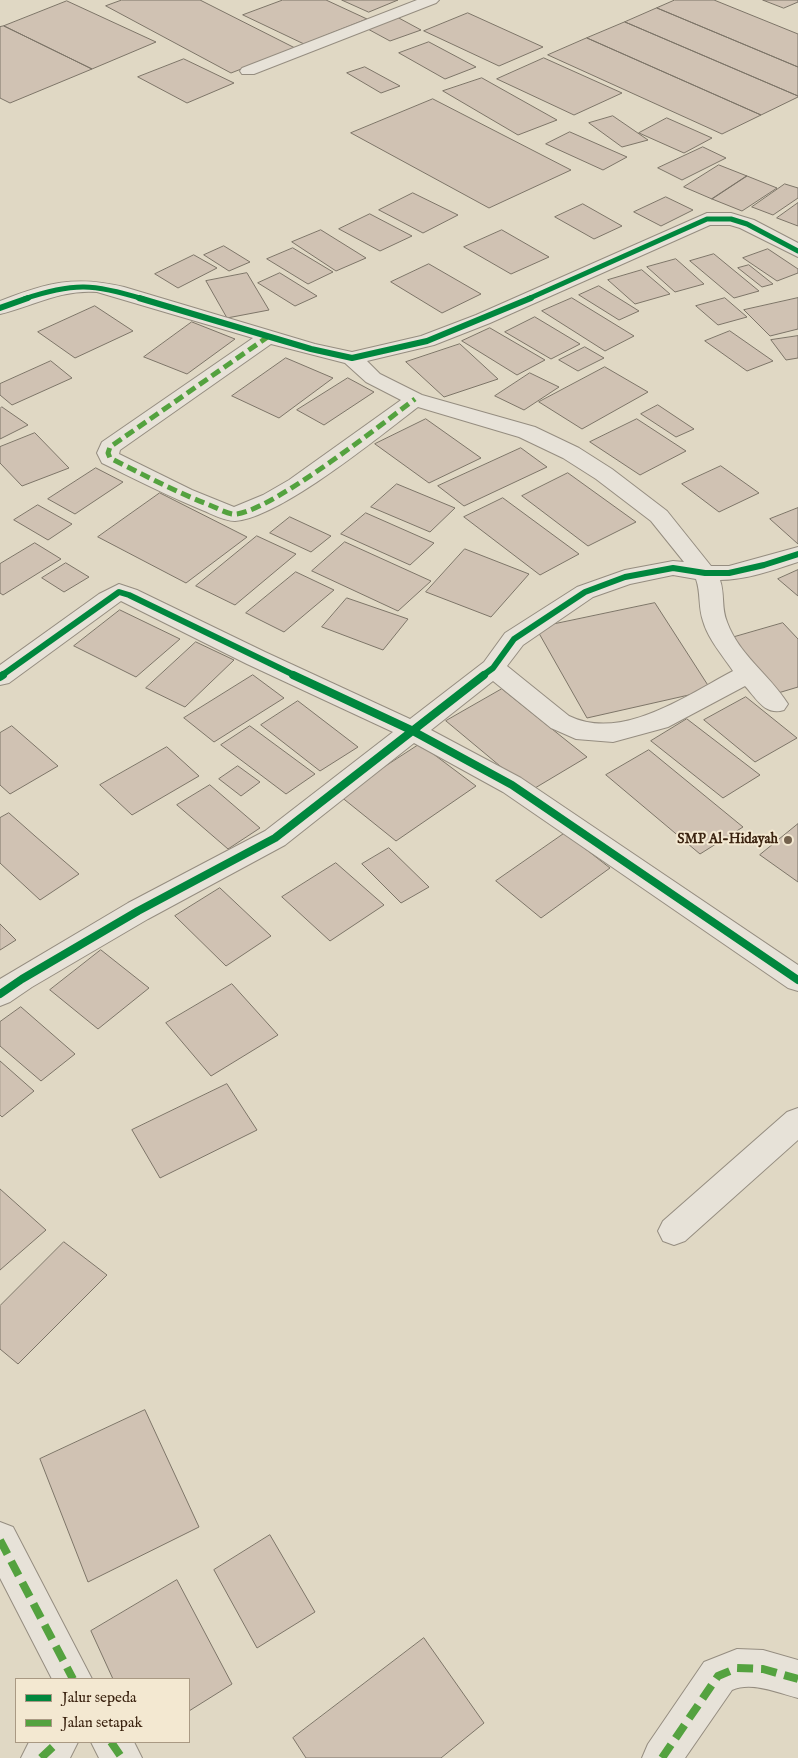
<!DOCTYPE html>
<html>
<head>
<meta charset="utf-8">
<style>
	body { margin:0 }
	#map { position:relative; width:798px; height:1758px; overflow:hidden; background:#e0d8c4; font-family:"IM FELL English",serif }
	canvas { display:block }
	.legend { position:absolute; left:15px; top:1678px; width:175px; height:65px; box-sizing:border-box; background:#f3e8d1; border:1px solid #a99983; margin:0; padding:6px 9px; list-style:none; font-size:15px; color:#3a220f }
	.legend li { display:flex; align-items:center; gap:10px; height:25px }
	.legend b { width:25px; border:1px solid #a99983 }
</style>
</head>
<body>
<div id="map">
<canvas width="798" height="1758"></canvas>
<ul class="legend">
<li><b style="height:6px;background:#00873e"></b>Jalur sepeda</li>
<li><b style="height:6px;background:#54a23f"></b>Jalan setapak</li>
</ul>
</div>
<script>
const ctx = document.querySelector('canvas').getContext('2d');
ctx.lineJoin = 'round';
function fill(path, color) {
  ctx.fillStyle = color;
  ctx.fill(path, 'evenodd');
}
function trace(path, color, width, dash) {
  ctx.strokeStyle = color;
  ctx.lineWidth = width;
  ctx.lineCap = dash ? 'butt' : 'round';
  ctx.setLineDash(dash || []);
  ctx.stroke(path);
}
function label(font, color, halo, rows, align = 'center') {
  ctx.font = font + ' "IM FELL English",serif';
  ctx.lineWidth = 4;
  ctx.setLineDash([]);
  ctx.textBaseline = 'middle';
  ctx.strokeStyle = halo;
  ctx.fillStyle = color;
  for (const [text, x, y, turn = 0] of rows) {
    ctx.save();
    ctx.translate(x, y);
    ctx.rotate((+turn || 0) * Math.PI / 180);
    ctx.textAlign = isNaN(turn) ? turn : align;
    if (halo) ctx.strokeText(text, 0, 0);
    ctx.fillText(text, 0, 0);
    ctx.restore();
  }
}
const building = new Path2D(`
	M122,0H200L295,48L231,73L106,6Z
	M283,0H326L367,19L304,44L243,15Z
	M342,0H398L369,12Z
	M675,0H714L798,34V67L657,8Z
	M763,0H798V2L784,8Z
	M67,1L156,42L92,69L4,26Z
	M657,8L798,67V96L625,22Z
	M468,13L543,47L499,66L424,31Z
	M397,17L421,30L390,41L366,28Z
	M625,22L798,96V97L761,115L587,38Z
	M4,26L92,69L10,103L0,98V27Z
	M587,38L761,115L722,134L548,55Z
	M429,42L476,67L445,79L399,53Z
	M544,58L622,93L574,115L497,79Z
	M184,59L234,83L187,103L138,77Z
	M365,67L400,86L381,93L347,73Z
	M482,78L557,120L518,135L443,91Z
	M433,99L571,170L489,208L351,133Z
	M613,116L648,140L622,147L589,123Z
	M667,118L712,138L684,153L639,133Z
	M570,132L627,157L603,170L546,144Z
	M703,147L726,158L682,180L658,168Z
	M719,165L747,176L712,199L684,187Z
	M747,176L777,188L742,211L712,199Z
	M785,184L798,188V198L773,215L752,207Z
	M413,193L458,215L423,233L379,210Z
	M666,197L693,210L661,226L634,212Z
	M798,203V226L777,218Z
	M583,204L622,226L594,239L555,217Z
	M370,214L412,236L380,251L339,229Z
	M321,230L366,258L336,271L292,242Z
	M502,230L549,257L511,274L464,247Z
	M224,246L250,262L229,271L204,255Z
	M293,248L333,272L308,284L267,259Z
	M768,249L798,269V273L777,281L743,258Z
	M714,254L759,291L734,298L690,261Z
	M194,255L217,268L178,288L155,274Z
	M676,259L704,284L675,292L647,267Z
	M429,264L481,294L442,313L391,282Z
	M749,265L773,284L762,287L738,268Z
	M642,270L670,294L635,304L608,280Z
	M247,273L269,310L227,318L206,281Z
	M280,273L317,296L295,306L258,283Z
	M599,286L639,311L619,320L579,295Z
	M572,298L634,336L605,351L542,311Z
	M725,298L747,317L718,325L696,306Z
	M798,298V329L770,336L744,310Z
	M95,306L133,331L75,358L38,332Z
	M535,317L580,344L551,359L505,332Z
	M192,322L235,339L187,374L144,357Z
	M490,328L545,360L517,375L462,341Z
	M730,331L773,361L747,371L705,341Z
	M798,336V358L786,360L771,340Z
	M460,344L498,379L444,397L406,362Z
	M585,347L604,358L578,371L559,360Z
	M286,358L333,378L279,418L232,396Z
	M51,361L72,378L12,405L0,395V384Z
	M605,367L648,392L582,429L539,402Z
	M530,373L559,387L524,410L495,396Z
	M348,378L374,392L324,425L297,410Z
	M658,405L694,429L676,437L641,414Z
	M2,407L28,425L0,439V409Z
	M426,419L481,458L429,483L375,444Z
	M637,419L686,451L640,475L590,442Z
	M35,433L69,468L22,486L0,463V447Z
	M521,448L547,467L464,506L438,486Z
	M721,466L759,493L719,512L682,484Z
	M96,468L123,482L75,514L48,499Z
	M568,473L636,522L588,546L522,496Z
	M397,484L455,508L430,532L371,507Z
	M160,493L247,537L186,583L98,537Z
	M503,498L579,554L540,575L464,517Z
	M38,505L72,524L48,540L14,520Z
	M798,508V544L770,519Z
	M366,513L434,543L410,565L341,534Z
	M290,517L331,536L311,552L270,533Z
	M257,536L296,554L235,605L196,586Z
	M345,542L431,581L398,611L312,571Z
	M35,543L61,559L3,595L0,593V564Z
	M465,549L529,574L491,617L426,592Z
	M66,563L89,577L64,592L42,578Z
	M798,570V596L778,579Z
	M296,572L334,590L284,632L246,613Z
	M347,598L408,619L383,650L322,627Z
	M655,603L711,690L587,718L536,628Z
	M120,610L180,639L136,677L74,646Z
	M783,623L798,639V687L778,693L731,638Z
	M196,642L234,660L185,707L146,688Z
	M253,675L284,698L214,742L184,718Z
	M502,689L587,757L530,791L446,721Z
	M746,697L797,738L755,762L704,720Z
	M298,701L358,747L320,771L261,725Z
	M687,719L760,775L723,798L651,741Z
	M12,726L58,766L10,794L0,785V733Z
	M250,726L315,774L286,794L221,745Z
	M420,744L476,786L396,841L340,796Z
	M167,747L199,776L132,815L100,785Z
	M649,750L743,827L700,854L606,775Z
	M238,766L260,782L241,796L219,779Z
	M210,785L260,828L228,849L177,805Z
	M9,813L35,836L79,874L40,900L0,863V818Z
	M798,824V882L760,855Z
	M565,833L610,868L541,918L496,881Z
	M389,848L429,887L401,903L362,864Z
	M336,863L384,905L330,941L282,897Z
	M220,888L271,936L226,966L175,916Z
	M0,924L16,940L0,950Z
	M101,950L149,988L98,1029L50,990Z
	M232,984L278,1035L211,1076L166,1023Z
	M21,1007L75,1054L41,1081L0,1046V1022Z
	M0,1061L34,1091L2,1117L0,1115Z
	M227,1084L257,1130L160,1178L132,1130Z
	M0,1189L46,1230L0,1270Z
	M64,1242L107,1275L18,1364L0,1349V1306Z
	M145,1410L199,1527L88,1582L40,1459Z
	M270,1535L315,1612L257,1648L214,1570Z
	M177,1580L232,1684L189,1711V1679H113L91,1631Z
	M424,1638L484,1723L441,1758H306L293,1738Z`);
fill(building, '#d0c2b3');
trace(building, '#7d7568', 1);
const minor = new Path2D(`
	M417,0H439L436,3L254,74H242L240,71L242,68Z
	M707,213H731L754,220L798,243V257L740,228L730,225H710L490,323L434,345L367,361L380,374L422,395L535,427L579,448L612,469L667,511L711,566H729L798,547V562C773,570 746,580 720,580C725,594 721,608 727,622C739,655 770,675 788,704L784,710C765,716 757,699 745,686L668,727L613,742L576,739L551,728L493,681L431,730L521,778L798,965V991L788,988L503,792L414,743L285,845L148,919L32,987L10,1002L0,1006V979L128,903L265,831L393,732L247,664L121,601L9,683L0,685V665L99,594L119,584L137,590L265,652L410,719L484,662L505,633L577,587L625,570L673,561L684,562L651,521L596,479L563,458L519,437L418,407C380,436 280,518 235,521C224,521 212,514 202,510C168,496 135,479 102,463L97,453L102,442L253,338L97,292C61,289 33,306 0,314V301C46,283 75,275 124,287L315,344L352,352L421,336L476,315ZM271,344L345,363L366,382L401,400L289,480L263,495L234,507L192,490L119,454L120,450ZM673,575L696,579C701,593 698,607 703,621C708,639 723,656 733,671C687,695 622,742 569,716L507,666L523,645L593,597L630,584Z
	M798,1108V1140L685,1241L674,1245L663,1241L658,1231L663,1221L787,1112Z
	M0,1522L13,1527L92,1679H52L0,1578Z
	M737,1649L763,1650L798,1660V1698C778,1693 752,1681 732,1690L685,1758H642L648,1744L704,1662Z
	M29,1742H78L70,1758H21Z
	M91,1742H134L142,1758H99Z`);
trace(minor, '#958d80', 2);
fill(minor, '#e7e2d8');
trace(new Path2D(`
	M269,336L110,447L108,453L110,458C142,474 174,491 207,504C215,507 223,512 232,514C263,518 386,421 415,399`), '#54a23f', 5, [10, 5]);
trace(new Path2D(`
	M0,1540L73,1679
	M111,1742L122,1758
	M41,1758L58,1742
	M662,1758L718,1676L737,1668L763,1669L798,1679`), '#54a23f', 8, [16, 8]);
trace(new Path2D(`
	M24,299C74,282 94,284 143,299
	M528,299L707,219H731L747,224L798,251`), '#00873e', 5);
trace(new Path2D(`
	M139,298L311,349L352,358L427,341L531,298
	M0,308L28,298
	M1,676L119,592L129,595L296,676
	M482,676L493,668L514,639L585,592L625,577L673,568L705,573H729L764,565L798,554`), '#00873e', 6);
trace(new Path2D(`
	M293,675L411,730L512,785L798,980
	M0,677L3,675
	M0,994L22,979L138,911L275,838L484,675`), '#00873e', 8);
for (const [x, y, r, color] of [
	[788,840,5,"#74624e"]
]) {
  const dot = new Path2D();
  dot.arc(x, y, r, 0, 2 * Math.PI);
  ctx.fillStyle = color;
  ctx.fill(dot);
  trace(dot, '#f3e8d1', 2);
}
label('bold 14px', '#3a220f', '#f3e8d1', [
	["SMP Al-Hidayah",778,840]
], 'right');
</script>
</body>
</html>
